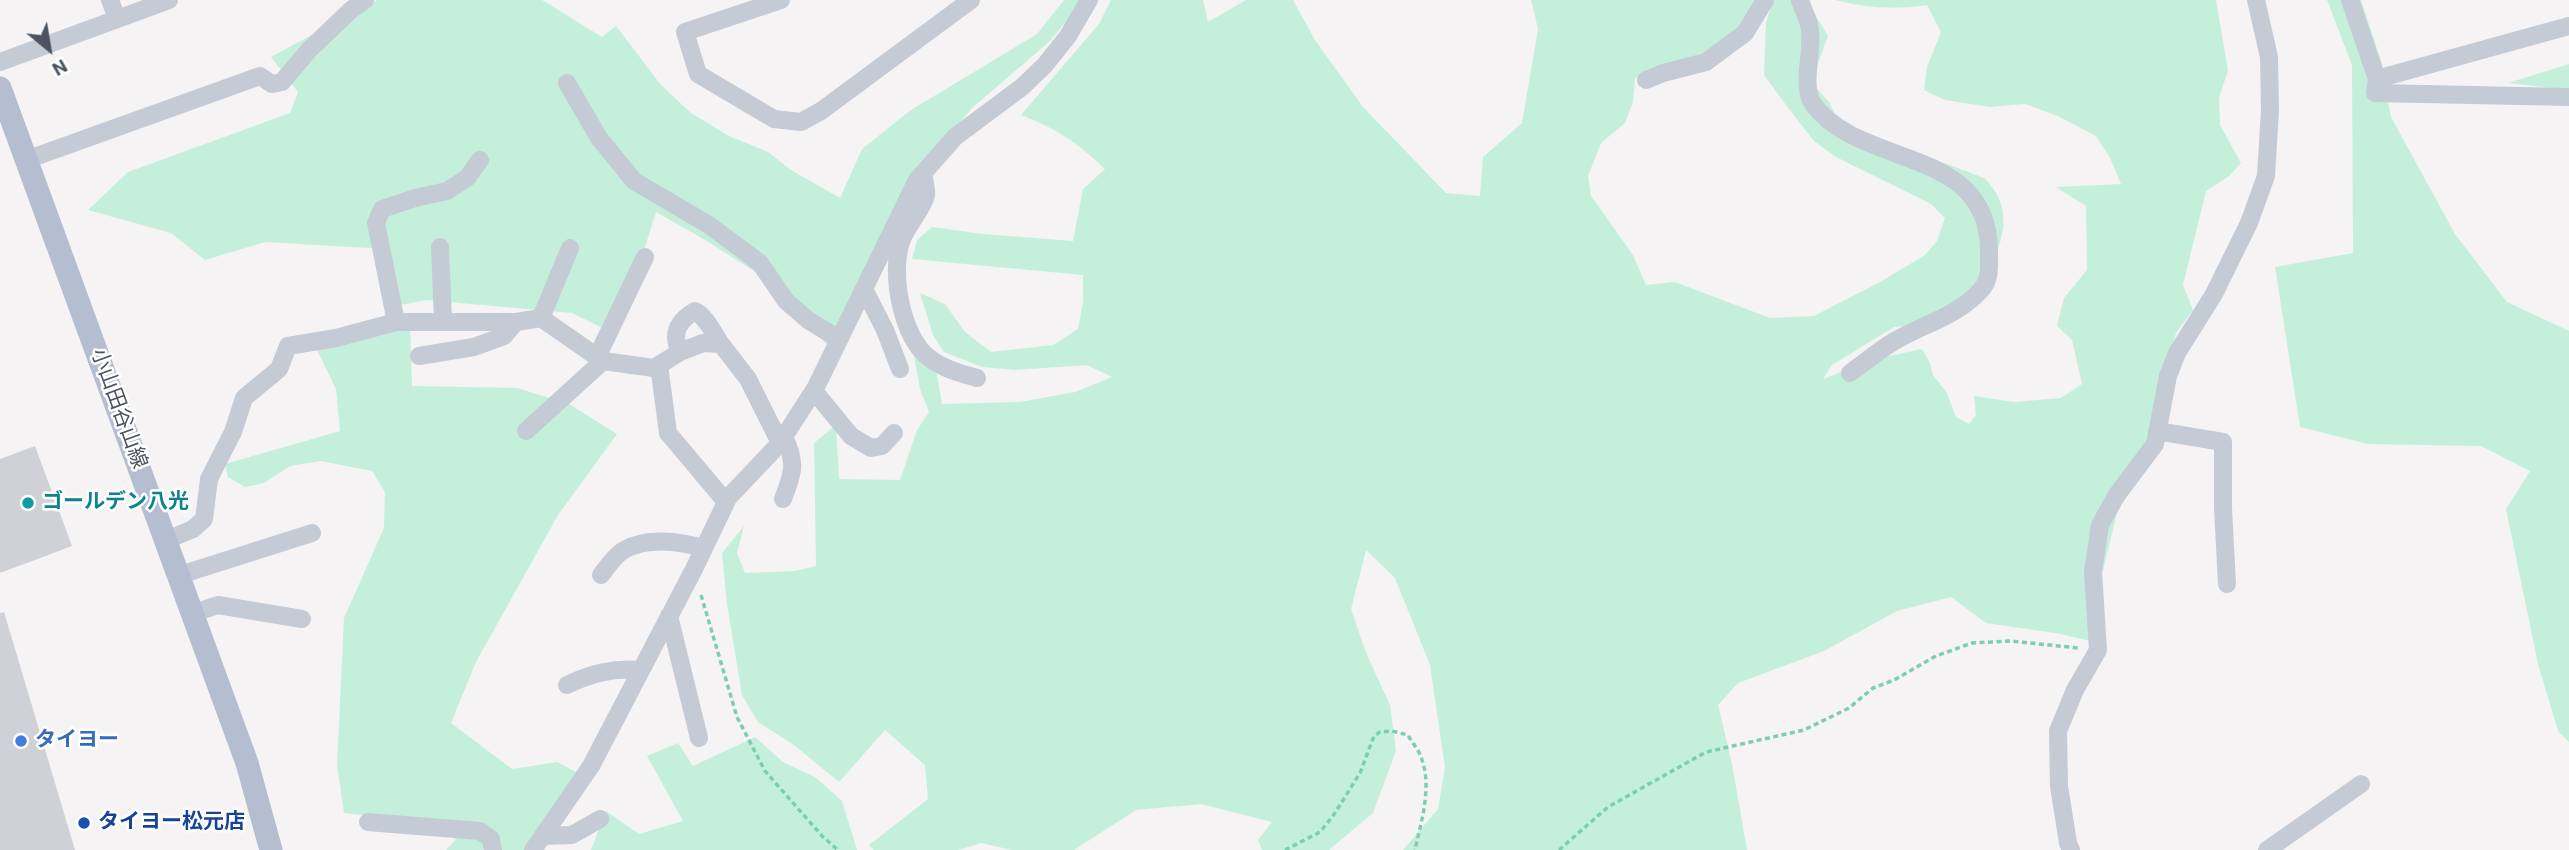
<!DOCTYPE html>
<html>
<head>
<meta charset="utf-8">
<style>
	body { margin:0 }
	#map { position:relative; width:2569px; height:850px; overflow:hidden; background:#f5f3f3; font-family:Roboto,sans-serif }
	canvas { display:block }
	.north { position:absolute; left:14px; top:14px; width:70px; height:70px; -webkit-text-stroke:5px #fff; paint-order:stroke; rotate:150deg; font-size:19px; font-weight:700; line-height:28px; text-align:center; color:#4b5360 }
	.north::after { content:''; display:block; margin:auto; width:24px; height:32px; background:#4b5360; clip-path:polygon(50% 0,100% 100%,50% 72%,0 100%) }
</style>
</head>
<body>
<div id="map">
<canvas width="2569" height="850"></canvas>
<div class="north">N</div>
</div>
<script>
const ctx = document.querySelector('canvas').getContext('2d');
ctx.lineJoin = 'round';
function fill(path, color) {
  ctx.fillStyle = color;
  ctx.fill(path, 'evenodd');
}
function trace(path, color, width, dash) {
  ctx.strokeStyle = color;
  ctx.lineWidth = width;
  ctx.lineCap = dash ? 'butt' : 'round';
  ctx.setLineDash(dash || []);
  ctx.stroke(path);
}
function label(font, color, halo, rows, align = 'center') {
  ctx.font = font + ' Roboto,"Noto Sans JP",sans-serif';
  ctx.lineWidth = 5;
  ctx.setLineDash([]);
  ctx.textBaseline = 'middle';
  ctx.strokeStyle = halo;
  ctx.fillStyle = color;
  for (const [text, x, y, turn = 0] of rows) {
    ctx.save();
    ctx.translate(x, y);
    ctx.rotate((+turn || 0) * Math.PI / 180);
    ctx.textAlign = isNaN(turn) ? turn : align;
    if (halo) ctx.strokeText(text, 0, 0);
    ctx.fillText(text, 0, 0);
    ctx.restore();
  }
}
fill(new Path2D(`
	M377,0H542L602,37L616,26L661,85L691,113L729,136L768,152L791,170L840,198L862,149L911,110L1037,34L1064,0H1084L1050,41L972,108L915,176L830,348L774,284L707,241L656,212L617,335L572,313L426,300L401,305L387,249L265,242L205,260L171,233L88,210L128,172L290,113L298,92L271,57Z
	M1111,0H1203L1208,22L1246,0H1293L1315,40L1363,107L1446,193L1480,196L1483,157L1522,123L1538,29L1531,0H1761L1747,23L1701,59L1635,78L1633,102L1625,123L1601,143L1588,176L1591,196L1633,255L1646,285L1675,282L1770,318L1814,316L1880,282L1925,255L1937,241L1945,218L1931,204L1836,157L1814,141L1789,109L1764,75L1766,23L1773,0H1806L1828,36L1811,82L1829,102L1839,123L1984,178C2024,216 1993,262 1973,302L1924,325L1894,327L1832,365L1823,379L1871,360L1922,349L1930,363L1933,375L1947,393L1956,417L1969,424L1976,415L1974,396L2014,402L2061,398L2082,384L2072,340L2057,326L2064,298L2087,270L2086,206L2056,187L2121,184L2110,158L2096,136L2058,116L2025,104L1990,107L1945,100L1924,90L1927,67L1941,32L1927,5C1896,10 1866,8 1835,0H2216L2228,71L2219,97L2220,125L2241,163L2229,176L2206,191L2183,285L2193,310L2176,333L2140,474L2117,513L2094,607L2090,641L2061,634L1986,623L1951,597L1897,611L1824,651L1738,683L1718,705L1732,764L1747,850H1403L1438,809L1445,767L1430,665L1395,578L1366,550L1351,609L1366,653L1390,705L1396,751L1373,813L1329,850H1262L1258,840L1272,822L1201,804L1136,810L1074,850H1012L981,843L958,850H874L869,845L928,799L925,765L885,730L839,782L794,745L758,722L742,695L727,604L722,553L744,526L737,553L745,573L795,571L816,566L814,443L836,425L839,479L900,480L917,430L929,412L920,389L906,312L935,364L942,404L1020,402L1075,392L1112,377L1087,365L1015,370L982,367L944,352L933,335L920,293L945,304L965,332L991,352L1053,345L1078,329L1083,302V275L912,259L917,240L932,227L983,234L1073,241L1083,189L1105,169C1077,142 1057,129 1021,115L1099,24Z
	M2327,0H2361L2381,61L2391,117L2455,234L2507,302L2569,331V742L2558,731L2538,664L2506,509L2530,471L2481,446L2368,444L2300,427L2275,267L2353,253L2352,65Z
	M2569,64V90L2508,83Z
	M410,323L412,386L517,388L569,404L617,434L558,515L476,662L451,723L512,769L557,762L576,772L529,850H446L456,839L418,821L344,813L337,765L344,618L384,528L385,492L372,471L321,461L290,466L264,483L245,487L228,477L225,464L340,431L336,389L316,348Z
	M755,737L783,762L815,777L842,801L857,850H591L606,811L639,834L683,821L647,756L678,743L693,766Z`), '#c4f0db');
fill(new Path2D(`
	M35,446L72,546L0,573V459Z
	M4,612L75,850H0V613Z`), '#d0d1d7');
trace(new Path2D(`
	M701,595L737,717L765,771L823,837L838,850
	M1285,850L1320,832L1333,816L1360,773L1374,736L1380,732L1392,731L1408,735C1412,743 1420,751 1422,760C1432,788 1421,822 1415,850
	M1559,850L1608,807L1706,752L1804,730L1849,708L1873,688L1894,680L1936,656L1972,643L2010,641L2078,648`), '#7cceb0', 3.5, [5, 3.5]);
trace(new Path2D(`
	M110,0L117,19
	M781,0L685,32L698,74L774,119L801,122L821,111L971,0
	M1800,0C1802,8 1807,16 1809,25C1815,47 1800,85 1813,104C1860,169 1989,145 1989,251C1989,266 1991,280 1980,291C1956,317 1923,324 1893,342C1878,351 1864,363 1850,373
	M2350,0L2377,79L2569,26
	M0,62L169,0
	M2377,79L2375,93L2569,97
	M1646,80L1663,73L1706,62L1745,33L1765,0
	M567,83L599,138L634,181L709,225L760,263L786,301L808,320L839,339
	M26,160L260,76L272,84L282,82L309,50L351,10L365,0
	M923,174C924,180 927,189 926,195C922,211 906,226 901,242C890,274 902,336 928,357C943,369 960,373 977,378
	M440,247L443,321
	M864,289L885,330L900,369
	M541,318L570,248
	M396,322L376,223L382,209L415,198L447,191L467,178L480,160
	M680,352C671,333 678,321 695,311C707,317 713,333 721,344
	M419,356L474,347L504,336L516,322
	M597,357L645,257
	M659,365L668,433L726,502
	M814,391L851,436L871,448L882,446L894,433
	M526,431L603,361
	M2157,431L2223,442V508L2227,584
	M783,499C793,473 797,463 784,437
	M167,540L193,529L204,519L209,479L233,432L244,398L279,369L288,346L336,338L396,322H516L541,318L603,361L654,368L680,352L703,343L721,344L748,379L780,443
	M180,575L312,533
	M601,575C608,566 615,555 624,550C647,537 679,541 702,548
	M194,613L218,605L302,619
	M669,616L699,738
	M567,685C592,673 613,668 641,670
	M368,822L480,831L491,839L493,850
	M543,836L572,835L600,819
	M533,850L591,766L694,569L728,498L780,443L816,387L917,180L955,137L1022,87L1045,65L1068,36L1089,0
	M2071,850L2068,843L2059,786L2058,731L2075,690L2098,650L2093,572L2100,525L2116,496L2155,444L2168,376L2177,353L2214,294L2249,223L2266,176L2270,110L2269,57L2256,0
	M2267,850L2361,784`), '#c4cbd4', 18);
trace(new Path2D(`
	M0,88L247,763L271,850`), '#b4bed0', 23);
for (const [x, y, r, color] of [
	[28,503,7,"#0f9aa8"],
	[21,741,7,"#3f7fe0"],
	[84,823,7,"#1a4fb4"]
]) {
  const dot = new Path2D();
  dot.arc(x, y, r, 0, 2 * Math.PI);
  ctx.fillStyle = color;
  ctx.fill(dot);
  trace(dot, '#fff', 2.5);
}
label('21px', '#4b5360', '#fff', [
	["小山田谷山線",118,409,70]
]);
label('bold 21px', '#0d838f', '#fff', [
	["ゴールデン八光",42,503]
], 'left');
label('bold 21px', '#366cbe', '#fff', [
	["タイヨー",35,741]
], 'left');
label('bold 21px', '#164399', '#fff', [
	["タイヨー松元店",98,823]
], 'left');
</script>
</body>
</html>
